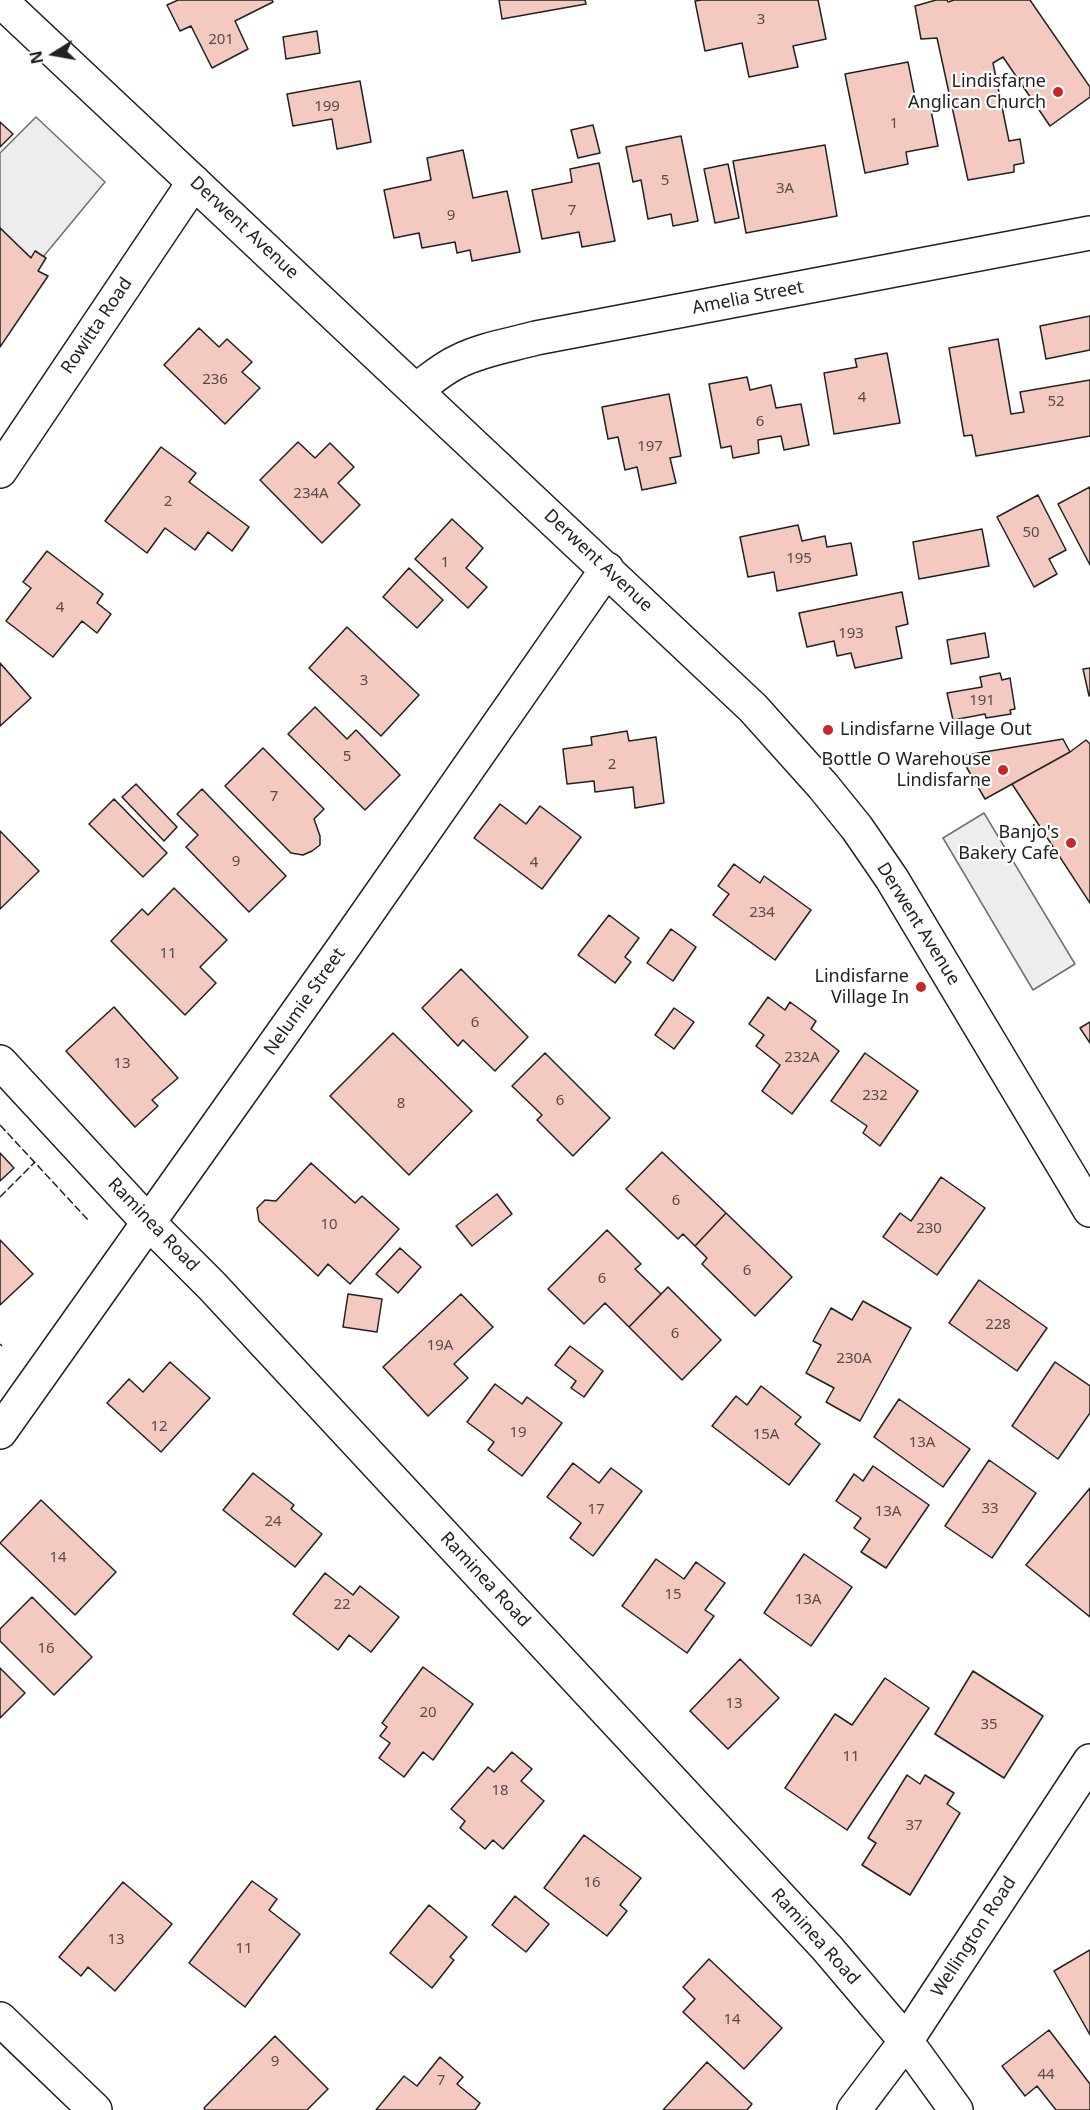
<!DOCTYPE html>
<html>
<head>
<meta charset="utf-8">
<style>
	body { margin:0 }
	#map { position:relative; width:1090px; height:2110px; overflow:hidden; background:#fff; font-family:"Noto Sans",sans-serif }
	canvas { display:block }
	.north { position:absolute; left:24px; top:24px; width:60px; height:60px; -webkit-text-stroke:4px #fff; paint-order:stroke; rotate:259deg; font-size:16px; font-weight:700; line-height:24px; text-align:center; color:#222 }
	.north::after { content:''; display:block; margin:auto; width:21px; height:27px; background:#222; clip-path:polygon(50% 0,100% 100%,50% 72%,0 100%) }
</style>
</head>
<body>
<div id="map">
<canvas width="1090" height="2110"></canvas>
<div class="north">N</div>
</div>
<script>
const ctx = document.querySelector('canvas').getContext('2d');
ctx.lineJoin = 'round';
function fill(path, color) {
  ctx.fillStyle = color;
  ctx.fill(path, 'evenodd');
}
function trace(path, color, width, dash) {
  ctx.strokeStyle = color;
  ctx.lineWidth = width;
  ctx.lineCap = dash ? 'butt' : 'round';
  ctx.setLineDash(dash || []);
  ctx.stroke(path);
}
function label(font, color, halo, rows, align = 'center') {
  ctx.font = font + ' "Noto Sans",sans-serif';
  ctx.lineWidth = 4.5;
  ctx.setLineDash([]);
  ctx.textBaseline = 'middle';
  ctx.strokeStyle = halo;
  ctx.fillStyle = color;
  for (const [text, x, y, turn = 0] of rows) {
    ctx.save();
    ctx.translate(x, y);
    ctx.rotate((+turn || 0) * Math.PI / 180);
    ctx.textAlign = isNaN(turn) ? turn : align;
    if (halo) ctx.strokeText(text, 0, 0);
    ctx.fillText(text, 0, 0);
    ctx.restore();
  }
}
const parking = new Path2D(`
	M36,117L105,182L43,257L36,251L31,258L0,228V153Z
	M984,813L1075,964L1033,990L943,838Z`);
fill(parking, '#ededed');
trace(parking, '#6f6f6f', 1.5);
const building = new Path2D(`
	M178,0H272L273,2L235,21L248,49L212,68L191,26L180,31L167,5Z
	M499,0H585L586,4L502,19Z
	M702,0H818L826,39L793,46L798,67L749,77L742,43L705,51L695,1Z
	M936,0H947L948,2L954,0H1030L1090,87V97L1050,126L1003,57L993,63L1009,141L1020,139L1024,163L1014,165V172L968,180L937,38L921,39L915,6Z
	M317,31L320,53L286,59L283,37Z
	M908,62L916,102L929,100L938,146L906,152L908,164L865,173L845,74Z
	M360,81L371,142L337,149L332,119L293,126L287,94Z
	M0,122L13,134L0,147Z
	M593,125L600,153L578,158L571,130Z
	M681,136L698,221L673,226L671,214L648,219L641,180L633,182L626,147Z
	M825,145L837,216L746,233L733,161Z
	M463,150L473,198L507,191L520,252L472,261L470,250L457,253L455,242L422,248L419,233L394,238L384,190L431,180L427,158Z
	M599,163L615,241L582,247L579,232L542,239L532,190L572,182L570,169Z
	M728,164L739,218L715,223L704,169Z
	M0,228L31,258L35,251L46,258L38,271L48,276L0,347Z
	M1090,316V350L1046,359L1040,326Z
	M199,328L219,347L227,339L252,362L242,372L260,388L225,424L164,365Z
	M998,339L1011,414L1024,412L1020,392L1090,380V436L976,456L972,435L964,436L949,348Z
	M887,353L900,423L834,434L824,373L857,367L855,359Z
	M747,377L750,390L771,385L776,408L801,404L809,445L784,450L781,436L758,440L759,453L733,458L731,446L721,448L709,384Z
	M669,394L681,456L670,458L676,483L642,490L637,467L625,470L618,437L608,439L602,407Z
	M298,442L315,458L330,443L354,467L338,483L360,505L322,543L260,480Z
	M161,447L196,473L189,482L249,527L232,551L208,532L195,550L165,528L147,553L105,521Z
	M1090,487V565L1058,504Z
	M1038,495L1066,550L1049,559L1057,574L1034,587L997,517Z
	M452,519L483,548L466,568L487,587L468,608L415,559Z
	M798,525L802,541L825,536L827,547L851,543L857,575L777,591L774,572L748,577L740,537Z
	M982,529L989,566L919,579L913,542Z
	M47,551L103,594L97,603L111,614L97,633L82,621L53,657L6,621L31,588L23,582Z
	M409,568L443,600L417,628L383,597Z
	M902,592L908,624L896,627L902,658L855,668L851,653L837,656L834,641L807,647L799,613Z
	M347,627L419,695L381,736L309,668Z
	M985,633L989,657L951,664L947,640Z
	M0,663L31,698L0,726Z
	M1090,668V695L1089,696L1083,669Z
	M1000,673L1002,680L1010,678L1015,709L1010,710L1011,714L986,718L985,714L953,720L947,693L982,687L980,677Z
	M315,707L347,739L356,730L400,775L365,810L288,734Z
	M627,731L629,741L656,737L664,803L635,808L633,787L595,792L594,781L567,784L563,749L592,745L591,737Z
	M1063,739L1070,752L985,799L960,756Z
	M1086,740L1090,744V903L1012,784L1070,752Z
	M263,748L324,809L314,819L320,836V845L312,851L303,855L291,853L225,786Z
	M136,784L177,827L164,841L122,797Z
	M202,789L286,876L249,912L186,847L198,835L177,814Z
	M114,799L167,853L143,877L89,824Z
	M500,804L526,824L540,806L581,837L542,889L474,838Z
	M0,831L39,871L0,909Z
	M734,864L760,883L764,876L811,910L775,960L713,915L729,894L718,886Z
	M174,888L227,940L200,967L216,983L185,1015L111,941L142,909L148,915Z
	M609,915L639,938L625,957L631,962L615,983L578,955Z
	M671,929L696,947L673,981L647,963Z
	M461,969L528,1037L495,1071L463,1040L458,1046L422,1008Z
	M768,997L785,1010L790,1002L816,1021L811,1029L839,1051L792,1114L762,1091L780,1065L756,1046L764,1035L749,1024Z
	M114,1007L178,1078L152,1100L158,1106L135,1127L66,1051Z
	M674,1008L694,1022L674,1049L655,1035Z
	M1090,1022V1043L1080,1028Z
	M393,1033L472,1111L409,1175L330,1096Z
	M545,1053L610,1118L573,1156L537,1120L542,1115L512,1086Z
	M865,1053L918,1091L880,1146L863,1133L867,1126L831,1101Z
	M662,1152L726,1213L695,1246L683,1234L678,1239L626,1189Z
	M0,1153L14,1168L0,1181Z
	M311,1163L355,1203L362,1196L399,1229L350,1284L328,1264L318,1276L259,1221L257,1208L265,1200L276,1201Z
	M941,1177L985,1208L937,1275L883,1237L900,1213L911,1221Z
	M497,1194L512,1214L472,1246L456,1226Z
	M726,1213L792,1277L755,1316L702,1264L707,1258L695,1246Z
	M607,1230L641,1264L635,1269L661,1294L629,1327L605,1303L584,1324L548,1289Z
	M0,1240L33,1274L0,1305Z
	M400,1248L421,1267L398,1293L376,1274Z
	M979,1280L1047,1328L1017,1371L949,1323Z
	M668,1287L721,1340L682,1380L629,1327Z
	M348,1294L382,1299L377,1332L343,1327Z
	M461,1294L493,1327L454,1364L468,1378L428,1416L383,1367Z
	M863,1301L911,1328L860,1421L826,1402L834,1388L806,1373L821,1345L813,1341L831,1308L852,1320Z
	M570,1346L603,1371L584,1397L571,1388L576,1381L555,1365Z
	M170,1362L210,1398L161,1452L107,1403L129,1379L143,1392Z
	M1055,1362L1090,1386V1413L1058,1459L1012,1426Z
	M495,1384L522,1404L527,1397L562,1423L522,1476L488,1450L494,1442L467,1422Z
	M761,1386L801,1417L795,1424L820,1444L789,1485L712,1426L736,1396L747,1405Z
	M899,1399L970,1449L943,1487L874,1437Z
	M989,1460L1036,1493L992,1558L945,1526Z
	M573,1463L599,1483L611,1468L642,1491L593,1556L570,1538L581,1523L547,1497Z
	M873,1466L929,1505L886,1568L861,1552L870,1539L854,1528L861,1518L836,1501L854,1474L863,1481Z
	M253,1473L294,1505L291,1509L322,1534L295,1567L223,1510Z
	M1090,1488V1617L1026,1565Z
	M41,1500L116,1572L75,1615L0,1543Z
	M804,1554L852,1587L811,1646L764,1613Z
	M656,1559L684,1579L696,1562L725,1583L705,1610L714,1616L687,1653L622,1606Z
	M325,1573L353,1595L360,1586L399,1617L371,1652L349,1635L338,1650L293,1614Z
	M32,1597L92,1657L54,1695L0,1641V1629Z
	M740,1659L779,1698L728,1749L690,1711Z
	M423,1667L473,1704L433,1760L423,1752L404,1777L379,1758L390,1743L380,1736L387,1727L382,1723Z
	M0,1668L25,1693L0,1718Z
	M973,1671L1043,1716L1004,1778L935,1734Z
	M885,1678L929,1708L847,1830L785,1788L835,1714L852,1725Z
	M512,1752L532,1769L521,1781L544,1801L503,1849L493,1840L485,1849L460,1828L465,1821L451,1809L488,1767L494,1772Z
	M907,1775L920,1784L925,1775L954,1793L947,1804L960,1813L910,1895L862,1865L876,1843L868,1838Z
	M584,1835L641,1878L620,1905L627,1911L607,1936L544,1888Z
	M252,1881L277,1899L269,1910L300,1934L245,2007L189,1963Z
	M123,1882L172,1924L115,1991L88,1967L81,1976L59,1957Z
	M515,1896L549,1924L526,1952L492,1925Z
	M429,1905L467,1937L450,1957L454,1960L432,1988L390,1953Z
	M1090,1950V2035L1054,1971Z
	M709,1959L782,2028L744,2069L683,2012L695,1999L683,1987Z
	M1049,2030L1090,2084V2110H1056L1037,2086L1025,2096L1002,2066Z
	M275,2036L328,2089L307,2110H205L204,2108Z
	M440,2057L463,2077L457,2084L480,2103L475,2110H376L404,2076L417,2086Z
	M707,2062L752,2104L747,2110H663Z`);
fill(building, '#f3c9c0');
trace(building, '#222', 1.5);
const minor = new Path2D(`
	M0,0L753,708L823,786L857,828L892,879L1090,1210
	M416,390C430,380 443,368 459,361C483,349 511,345 536,338L1090,233
	M0,471L194,182
	M0,1062L149,1223L212,1286L827,1948L906,2041L956,2110
	M0,1432L343,948L607,569
	M0,2019L95,2110
	M854,2110L906,2041L1090,1761`);
trace(minor, '#222', 36);
trace(minor, '#fff', 33);
trace(new Path2D(`
	M0,1125L89,1221
	M0,1197L35,1162
	M0,1344L2,1346`), '#222', 1.5, [8, 3]);
for (const [x, y, r, color] of [
	[1058,92,6,"#c62828"],
	[828,730,6,"#c62828"],
	[1003,770,6,"#c62828"],
	[1071,843,6,"#c62828"],
	[921,987,6,"#c62828"]
]) {
  const dot = new Path2D();
  dot.arc(x, y, r, 0, 2 * Math.PI);
  ctx.fillStyle = color;
  ctx.fill(dot);
  trace(dot, '#fff', 2);
}
label('15px', '#564c4a', null, [
	["3",761,20],
	["201",221,40],
	["199",327,107],
	["1",894,124],
	["5",665,181],
	["3A",785,189],
	["7",572,211],
	["9",451,216],
	["236",215,380],
	["4",862,398],
	["52",1056,402],
	["6",760,422],
	["197",650,447],
	["234A",311,494],
	["2",168,502],
	["50",1031,533],
	["195",799,559],
	["1",445,563],
	["4",60,608],
	["193",851,634],
	["3",364,681],
	["191",982,701],
	["5",347,757],
	["2",612,765],
	["7",274,797],
	["9",236,862],
	["4",534,863],
	["234",762,913],
	["11",168,954],
	["6",475,1023],
	["232A",802,1058],
	["13",122,1064],
	["232",875,1096],
	["6",560,1101],
	["8",401,1104],
	["6",676,1201],
	["10",329,1225],
	["230",929,1229],
	["6",747,1271],
	["6",602,1279],
	["228",998,1325],
	["6",675,1334],
	["19A",440,1346],
	["230A",854,1359],
	["12",159,1427],
	["19",518,1433],
	["15A",766,1435],
	["13A",922,1443],
	["33",990,1509],
	["17",596,1510],
	["13A",888,1512],
	["24",273,1522],
	["14",58,1558],
	["15",673,1595],
	["13A",808,1600],
	["22",342,1605],
	["16",46,1649],
	["13",734,1704],
	["20",428,1713],
	["35",989,1725],
	["11",851,1757],
	["18",500,1791],
	["37",914,1826],
	["16",592,1883],
	["13",116,1940],
	["11",244,1949],
	["14",732,2020],
	["9",275,2062],
	["44",1046,2075],
	["7",441,2081]
]);
label('18px', '#222', '#fff', [
	["Lindisfarne",1046,82],
	["Anglican Church",1046,103],
	["Lindisfarne Village Out",840,730,"left"],
	["Bottle O Warehouse",991,760],
	["Lindisfarne",991,781],
	["Banjo's",1059,833],
	["Bakery Cafe",1059,854],
	["Lindisfarne",909,977],
	["Village In",909,998]
], 'right');
label('18px', '#222', '#fff', [
	["Derwent Avenue",244,228,43],
	["Amelia Street",748,298,-11],
	["Rowitta Road",97,326,-56],
	["Derwent Avenue",598,561,43],
	["Derwent Avenue",918,924,58],
	["Nelumie Street",305,1002,-55],
	["Raminea Road",153,1225,46],
	["Raminea Road",485,1580,47],
	["Raminea Road",815,1937,48],
	["Wellington Road",974,1937,-57]
]);
</script>
</body>
</html>
